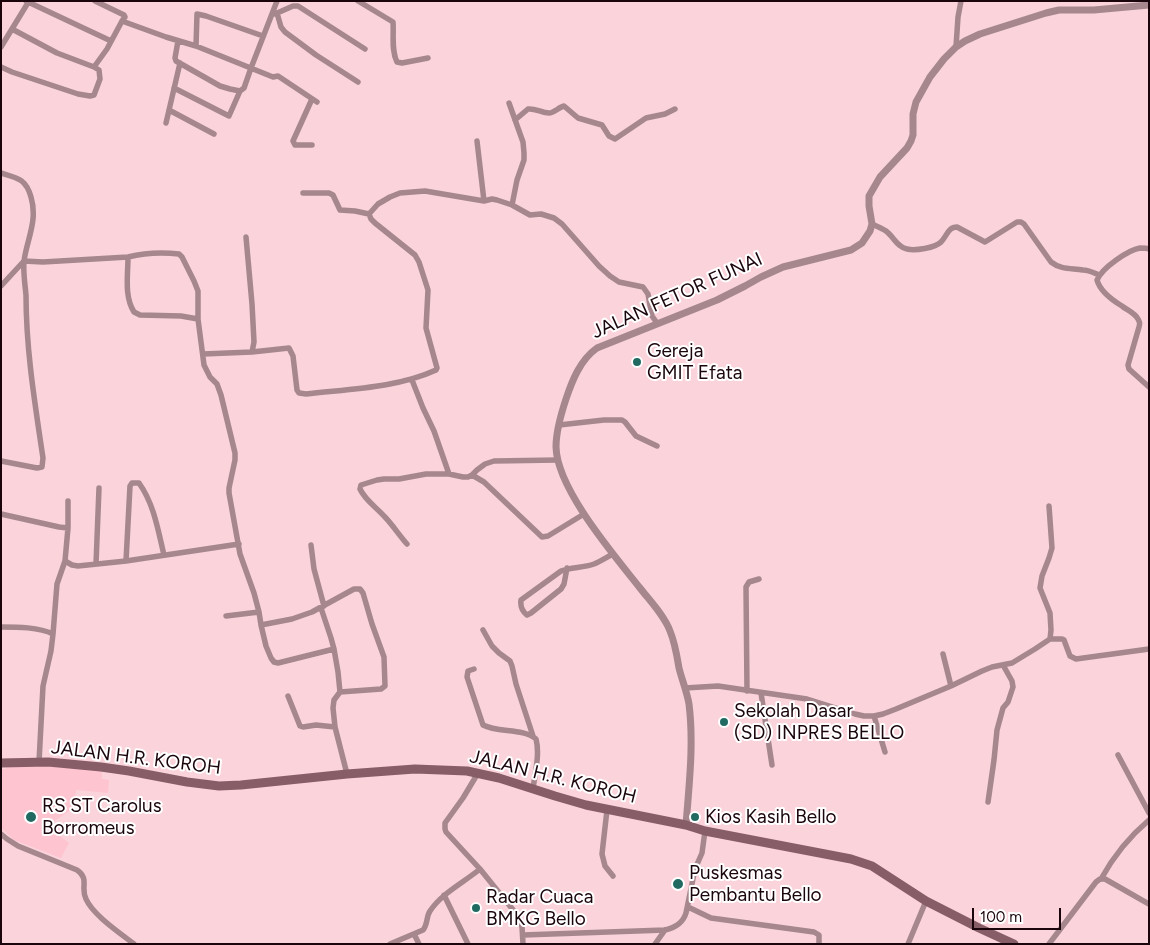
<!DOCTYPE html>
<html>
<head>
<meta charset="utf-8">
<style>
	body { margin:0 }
	#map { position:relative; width:1150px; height:945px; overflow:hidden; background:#fad3db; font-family:Figtree,sans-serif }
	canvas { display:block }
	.frame { position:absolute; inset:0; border:2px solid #19050b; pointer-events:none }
	.scale { position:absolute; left:972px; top:908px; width:89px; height:22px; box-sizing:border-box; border:2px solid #19050b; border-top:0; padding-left:6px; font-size:15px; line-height:18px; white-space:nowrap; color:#19050b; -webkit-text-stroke:4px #fff; paint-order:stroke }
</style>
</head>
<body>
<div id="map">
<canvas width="1150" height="945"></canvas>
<div class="frame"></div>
<div class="scale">100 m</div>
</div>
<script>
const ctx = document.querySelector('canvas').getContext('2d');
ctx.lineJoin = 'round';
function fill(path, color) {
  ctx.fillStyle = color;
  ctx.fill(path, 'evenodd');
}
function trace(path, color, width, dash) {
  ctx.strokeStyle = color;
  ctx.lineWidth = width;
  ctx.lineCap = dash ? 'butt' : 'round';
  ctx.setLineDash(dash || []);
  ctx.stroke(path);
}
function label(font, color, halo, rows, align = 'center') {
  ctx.font = font + ' Figtree,sans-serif';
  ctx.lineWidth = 4;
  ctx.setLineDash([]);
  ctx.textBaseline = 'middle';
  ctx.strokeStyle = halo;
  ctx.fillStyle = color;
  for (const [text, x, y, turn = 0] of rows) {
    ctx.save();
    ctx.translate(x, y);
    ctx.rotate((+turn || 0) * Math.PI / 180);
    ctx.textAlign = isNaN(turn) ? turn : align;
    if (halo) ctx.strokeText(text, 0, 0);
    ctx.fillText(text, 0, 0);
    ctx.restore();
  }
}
fill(new Path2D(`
	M44,766L102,771V779L109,780L108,793L76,790L75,807L47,826L69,843L61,858L14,840L1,828V769H6V767Z`), '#fec4d0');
trace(new Path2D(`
	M26,1L111,41
	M95,1L124,15L125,17L122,21
	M358,1L393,22C394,35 391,50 397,62L402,63L428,58
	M277,13L281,27L285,32L316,55L358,82
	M275,14L293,6H298L365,49
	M12,29L57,53L94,67L107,49L122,21L166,37L196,46L273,77L278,76L317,102
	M178,41L175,58L176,61L220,86L230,89L240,91L244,88L251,68L277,1
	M196,46L197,14L206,16L263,36
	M1,47L29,1
	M956,47L958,17L961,1
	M1,67L12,72L78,94L90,96L94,95L100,79L99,70L94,67
	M174,88L229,116L240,91
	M509,103L523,142L524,153V160L517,180L512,205
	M169,110L214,134
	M515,120L528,109C535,108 542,113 549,113C554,113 559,107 564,106L578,118L602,125L609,136L615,139L646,118L665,114L675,109
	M166,123L180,63
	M477,141L484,201
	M312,145H295L293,141L312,99
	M1,173C18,178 26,179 31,197C38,221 27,239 24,261C23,272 25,284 26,295C26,350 35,404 43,458L42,467L37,468L1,461
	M303,193H329L333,195L340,210L355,211L369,214
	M872,224C876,226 882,228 886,231C894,237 897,247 907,249C915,251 935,248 941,242C947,236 948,227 957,227L985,242L1017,222H1021L1024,224L1051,262C1061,270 1072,268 1083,270C1089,270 1094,273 1099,275
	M246,237L252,304L254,342L252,352
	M1149,249C1147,248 1142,248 1140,248C1128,250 1102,268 1097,280C1100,291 1112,300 1122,306C1127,310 1135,313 1138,319C1140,323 1140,323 1139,327L1128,365L1129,369L1149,387
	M128,257C128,275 124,296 134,312L140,315L181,316L198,319
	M1,286L24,261L43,262L128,257C144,253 162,252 179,254L182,257L194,281L198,291V319L204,365L210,377L217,384L221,395L235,453V460L229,488V493L240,554L254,593L259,612L261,625L266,646L271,658L274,662L278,663L334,649L338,672L340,692L381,689L385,686L384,657L372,624L363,593L360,589H354L312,612L292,619L261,625
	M203,354L252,352L289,348L293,356L297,390L299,393L306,394C348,389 397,388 436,370L437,368L426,328L428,290L419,262L415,255L375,223L371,219L369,214L378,204L390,197L400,193L425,191L484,201L492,199L497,200L512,205L530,215L541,214L554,218L562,224L599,266L610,276L619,282L643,287L648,294L652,316L657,323
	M412,380L423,408L434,431L449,474
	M559,425L604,420H622L625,422L636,436L657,446
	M472,475L484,482L542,537L548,536L584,514
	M68,501V528L65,561L72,565L78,566L126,561L239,544
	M1,514L59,527L68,528
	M407,544C399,535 392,524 384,516C376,507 365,500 360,489L361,485L377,480L384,479H399L426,474H449L463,477H468L472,475L477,470L485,464L494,461L558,460
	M311,545L314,569L324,606
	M126,561L130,486L132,483H139C154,504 158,530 164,555
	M96,564L99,488
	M567,568L564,584L561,589L531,613L527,615C522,611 520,607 521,600L561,571C571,567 583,568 594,564C601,561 607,557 613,554
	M321,608L331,638L334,649
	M226,616L259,612
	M1,627C17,627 39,627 53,634L51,651L43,686L39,762
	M483,630L492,646L499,653L510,661L512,666L516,684L533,736
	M53,634L57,584L65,561
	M1050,639H1062L1064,640L1070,656L1076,659L1149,649
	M943,654L951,686
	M474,669L468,671L467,677L483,725C498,733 523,728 536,739C540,754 535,773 533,789
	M685,688L718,686L807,699L855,714L864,716H874L883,714L896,709L951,686L982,671L992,667L1012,663L1035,649L1050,639L1051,630L1050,613L1040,588L1042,576L1049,558L1052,548L1049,506
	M747,691L746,587L749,582L759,579
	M340,692L334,700L333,708L335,727L347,774
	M761,693L772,765
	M288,696L300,726L303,727L316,725L335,727
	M874,716L885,752
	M1118,755L1149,813
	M988,802L994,760L997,730L1003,708L1008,702L1013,687L1012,681L1003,665
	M607,810L602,854L605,866L613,876
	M1,834L7,839L18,846L77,870C90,879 80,887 86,899C93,915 120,933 134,944
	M480,869L518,916L522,927L523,944
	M1101,879C1113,857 1130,836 1149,820
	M444,895L468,944
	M688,907L711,918L814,932L819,935V944
	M414,934L419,944
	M523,935L665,930C674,928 683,923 686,913L695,869L702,853L705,831
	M390,944L423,930C428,924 426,917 430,911C442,893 463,883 480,869L446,832L445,829V823L463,798L478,773
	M655,944L665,930
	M908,944L926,901
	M1049,944L1096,882L1100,879H1105L1149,904`), '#a5878d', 5.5);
trace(new Path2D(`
	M686,825C689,785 694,744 689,704C687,692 682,680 679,668C677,656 675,643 670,631C664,615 650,601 640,588C614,555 557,489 556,447C556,431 561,414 566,399C572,381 580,360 597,348L717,300L745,286L761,277L783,267L851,250L862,243L870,231L872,224L869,206V196L880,177L907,148L911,141L913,135V114L916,102L930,77L944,59L956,47L965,41L980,34L1046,13L1059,10H1094L1149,5`), '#a5878d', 7);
trace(new Path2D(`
	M1,763L48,762L101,767L129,771L187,782L219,786L241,785L347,774L415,769L467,771L499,778L555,796L586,805L686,825L705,831L851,859L872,866L926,901L979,928L1014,944`), '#875d67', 9);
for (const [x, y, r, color] of [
	[637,362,5,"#216a62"],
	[724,722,5,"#216a62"],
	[31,817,6,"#216a62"],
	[695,817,5,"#216a62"],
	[678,884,6,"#216a62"],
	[476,908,5,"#216a62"]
]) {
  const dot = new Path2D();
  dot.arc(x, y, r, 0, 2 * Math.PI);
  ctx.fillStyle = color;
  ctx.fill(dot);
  trace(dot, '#fff', 2);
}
label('19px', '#19050b', '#fff', [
	["JALAN FETOR FUNAI",677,296,-24],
	["JALAN H.R. KOROH",136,758,7],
	["JALAN H.R. KOROH",553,777,14]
]);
label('19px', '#19050b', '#fff', [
	["Gereja",647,351],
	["GMIT Efata",647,373],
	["Sekolah Dasar",734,711],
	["(SD) INPRES BELLO",734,733],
	["RS ST Carolus",42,806],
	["Borromeus",42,828],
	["Kios Kasih Bello",705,817],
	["Puskesmas",689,873],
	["Pembantu Bello",689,895],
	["Radar Cuaca",486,897],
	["BMKG Bello",486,919]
], 'left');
</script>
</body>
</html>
